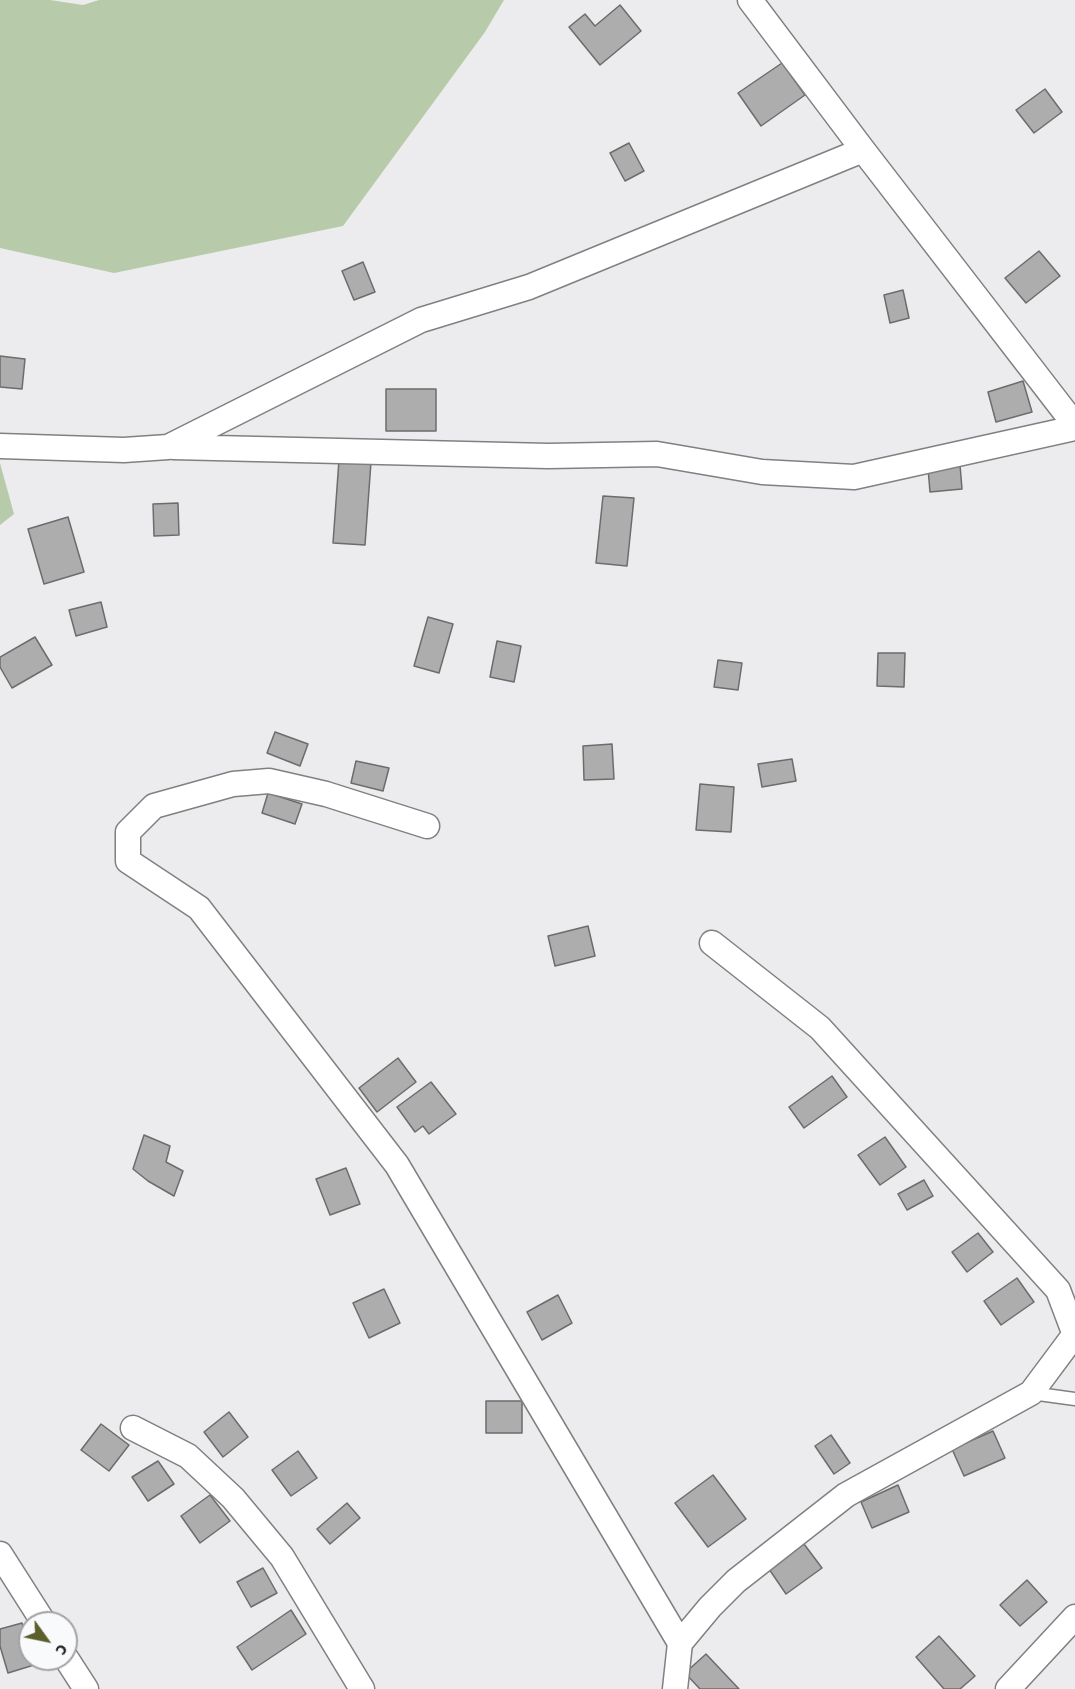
<!DOCTYPE html>
<html>
<head>
<meta charset="utf-8">
<style>
	body { margin:0 }
	#map { position:relative; width:1075px; height:1689px; overflow:hidden; background:#ececee; font-family:"Source Sans 3",sans-serif }
	canvas { display:block }
	.north { position:absolute; left:18px; top:1611px; width:60px; height:60px; box-sizing:border-box; background:#f9fafb; border:2px solid #a3a3a4; border-radius:50%; rotate:123deg; font-size:16px; font-weight:700; line-height:24px; text-align:center; color:#212122 }
	.north::after { content:''; display:block; margin:auto; width:21px; height:27px; background:#5c5e2c; clip-path:polygon(50% 0,100% 100%,50% 72%,0 100%) }
</style>
</head>
<body>
<div id="map">
<canvas width="1075" height="1689"></canvas>
<div class="north">С</div>
</div>
<script>
const ctx = document.querySelector('canvas').getContext('2d');
ctx.lineJoin = 'round';
function fill(path, color) {
  ctx.fillStyle = color;
  ctx.fill(path, 'evenodd');
}
function trace(path, color, width, dash) {
  ctx.strokeStyle = color;
  ctx.lineWidth = width;
  ctx.lineCap = dash ? 'butt' : 'round';
  ctx.setLineDash(dash || []);
  ctx.stroke(path);
}
fill(new Path2D(`
	M0,0H50L83,5L99,0H504L485,32L343,226L114,273L0,248Z
	M0,463L14,514L0,525Z`), '#b7cbaa');
const building = new Path2D(`
	M620,5L641,31L600,65L569,27L585,14L595,26Z
	M782,63L805,95L761,126L738,93Z
	M1045,89L1062,112L1034,133L1016,110Z
	M629,143L644,171L625,181L610,153Z
	M1039,251L1060,276L1026,303L1005,278Z
	M363,262L375,292L354,300L342,271Z
	M903,290L909,318L890,323L884,295Z
	M0,356L25,359L22,389L0,387Z
	M1023,381L1032,412L996,422L988,392Z
	M386,389H436V431H386Z
	M339,460L371,462L365,545L333,543Z
	M960,465L962,489L930,492L928,468Z
	M603,496L634,498L627,566L596,563Z
	M178,503L179,535L154,536L153,504Z
	M68,517L84,572L44,584L28,529Z
	M101,602L107,627L76,636L69,610Z
	M428,617L453,624L439,673L414,666Z
	M35,637L52,665L12,688L0,667V657Z
	M497,641L521,646L514,682L490,677Z
	M878,653H905L904,687L877,686Z
	M718,660L742,663L738,690L714,687Z
	M275,732L308,744L300,766L267,753Z
	M612,744L614,779L584,780L583,746Z
	M792,759L796,781L762,787L758,764Z
	M356,761L389,768L383,791L351,783Z
	M700,784L734,787L731,832L696,830Z
	M268,793L302,804L295,824L262,813Z
	M588,926L595,956L555,966L548,936Z
	M398,1058L416,1082L377,1112L359,1088Z
	M832,1076L847,1097L804,1128L789,1107Z
	M431,1082L456,1114L429,1134L423,1126L415,1132L397,1107Z
	M144,1135L170,1146L166,1162L183,1171L174,1196L148,1181L133,1169Z
	M885,1137L906,1167L880,1185L858,1155Z
	M346,1168L360,1204L330,1215L316,1179Z
	M924,1180L933,1196L907,1210L898,1194Z
	M978,1233L993,1252L967,1272L952,1252Z
	M1017,1278L1034,1302L1001,1325L984,1301Z
	M384,1289L400,1323L369,1338L353,1303Z
	M558,1295L572,1323L542,1340L527,1312Z
	M486,1401H522V1433H486Z
	M229,1412L248,1437L223,1457L204,1432Z
	M101,1424L129,1445L109,1471L81,1450Z
	M993,1431L1005,1458L964,1476L952,1449Z
	M831,1435L850,1463L834,1474L815,1446Z
	M298,1451L317,1478L291,1496L272,1470Z
	M158,1461L174,1484L148,1501L132,1477Z
	M713,1475L746,1519L708,1547L675,1503Z
	M898,1485L909,1512L872,1528L861,1502Z
	M210,1495L230,1521L200,1543L181,1516Z
	M347,1503L360,1518L330,1544L317,1529Z
	M804,1544L822,1568L786,1594L769,1569Z
	M263,1568L277,1593L251,1607L237,1582Z
	M1027,1580L1047,1602L1020,1626L1000,1605Z
	M291,1610L306,1634L252,1670L237,1647Z
	M22,1623L30,1650V1659H33L34,1665L8,1673L0,1646V1629Z
	M939,1636L975,1676L960,1689H944L916,1657Z
	M706,1654L739,1689H700L685,1673Z`);
fill(building, '#aeadad');
trace(building, '#6d6c6d', 1.5);
const lane = new Path2D(`
	M1031,1393L1075,1399`);
const street = new Path2D(`
	M750,0L863,150L1075,425
	M0,446L124,450L168,447L421,320L529,287L863,150
	M173,447L548,456L657,454L762,472L854,477L1075,428
	M427,826L326,794L269,781L233,784L154,806L128,832V861L199,908L397,1165L680,1643
	M712,943L820,1028L1058,1290L1075,1335
	M133,1428L188,1456L233,1498L282,1557L362,1689
	M0,1554L44,1623
	M66,1658L86,1689
	M675,1689L680,1643L710,1607L736,1581L846,1495L1031,1393L1075,1334
	M1008,1689L1075,1617`);
trace(lane, '#808082', 15);
trace(street, '#808082', 27);
trace(lane, '#fff', 12);
trace(street, '#fff', 24);
</script>
</body>
</html>
